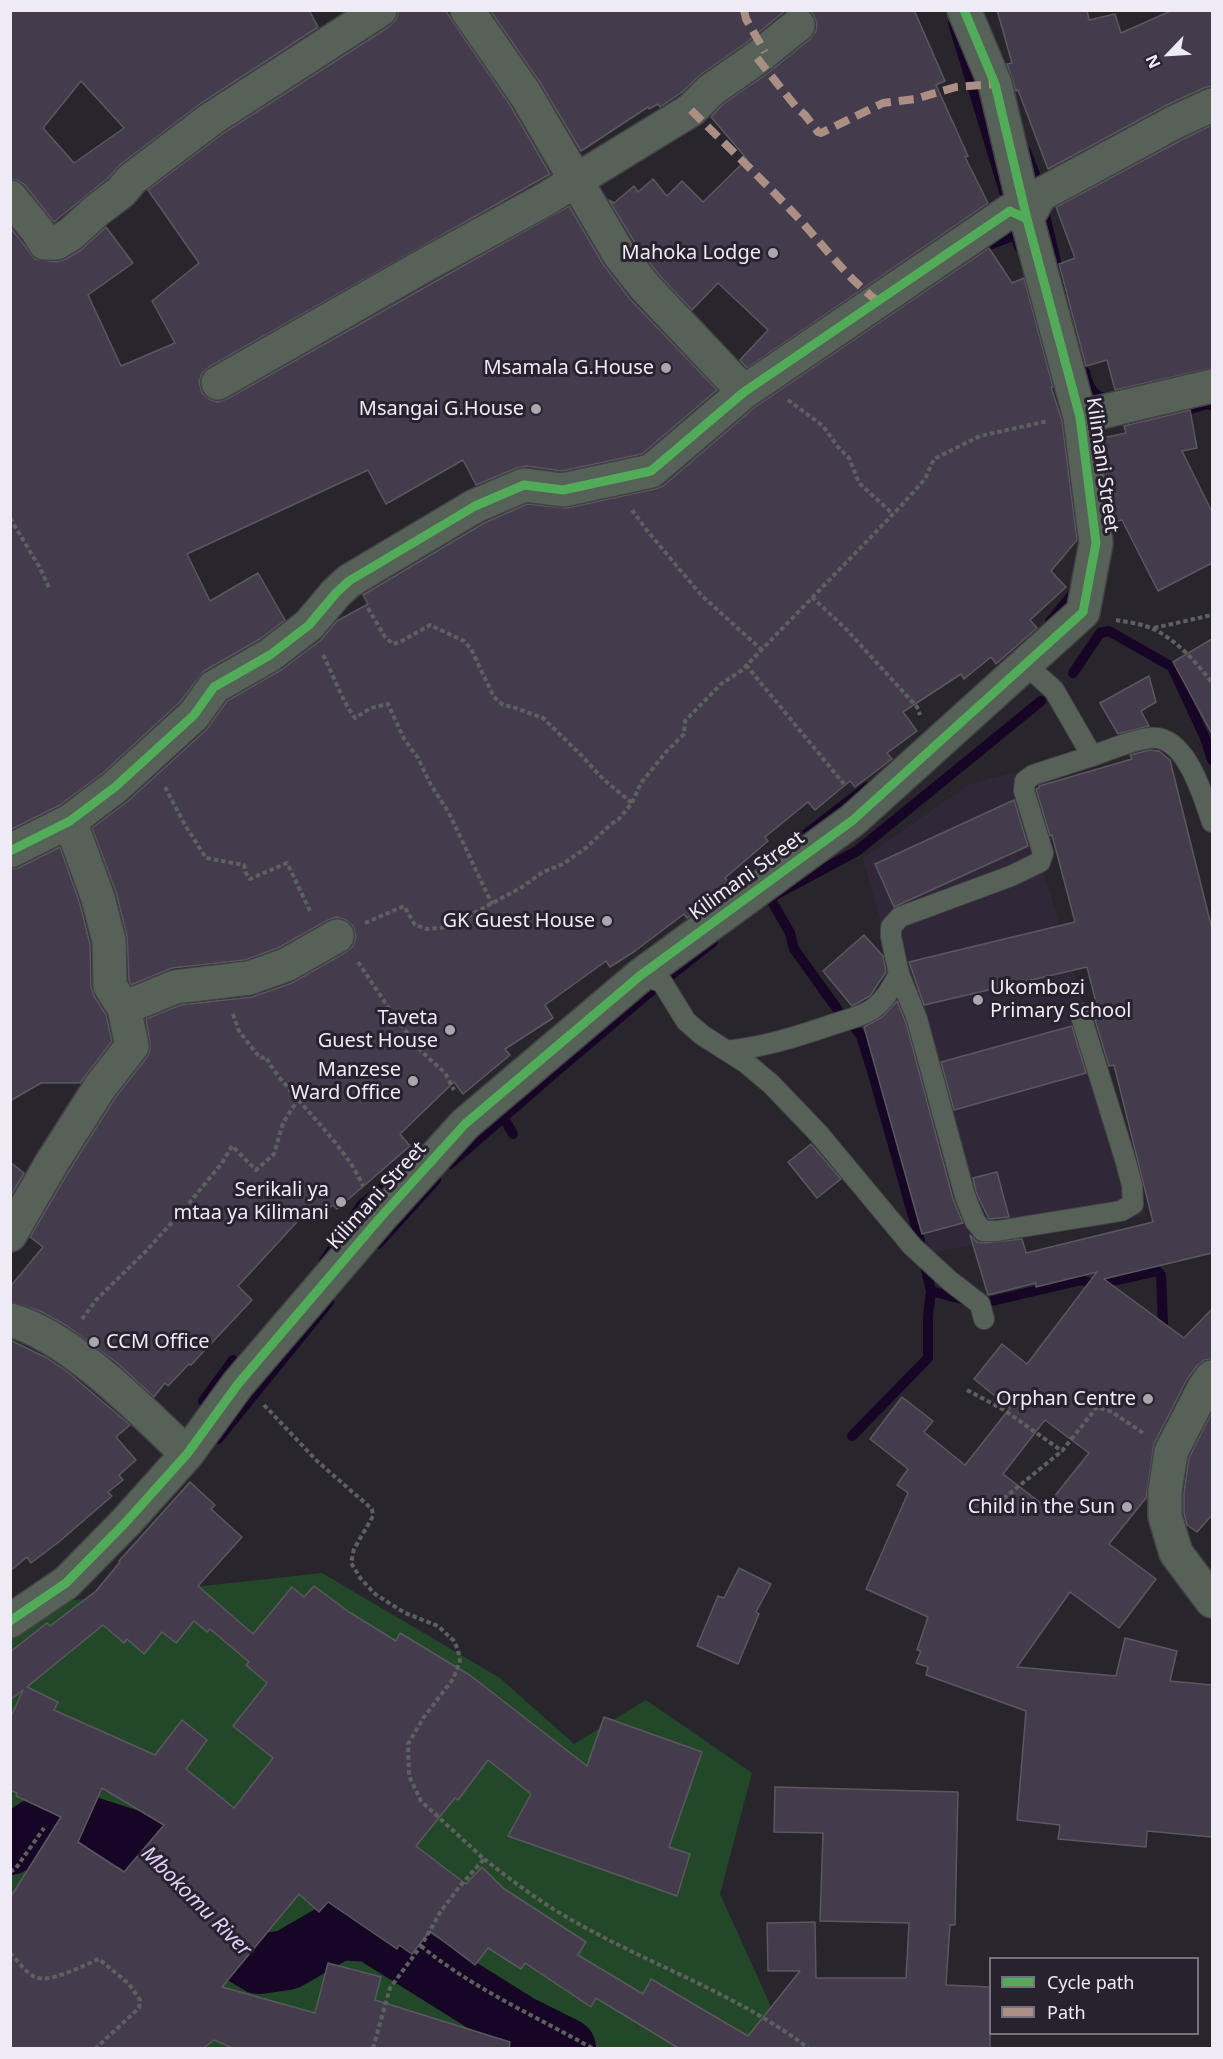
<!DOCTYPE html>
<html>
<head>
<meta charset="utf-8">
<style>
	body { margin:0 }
	#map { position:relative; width:1223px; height:2059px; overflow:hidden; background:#28252c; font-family:"Noto Sans",sans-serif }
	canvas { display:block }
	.frame { position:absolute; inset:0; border:12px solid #efebf4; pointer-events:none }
	.legend { position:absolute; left:989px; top:1957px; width:210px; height:78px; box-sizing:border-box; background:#28222f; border:2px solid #78727e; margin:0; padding:8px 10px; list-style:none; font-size:18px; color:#efebf4 }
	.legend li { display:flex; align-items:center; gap:12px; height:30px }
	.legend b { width:30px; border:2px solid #78727e }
	.north { position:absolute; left:1139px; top:24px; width:60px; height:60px; -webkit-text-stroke:4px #28222f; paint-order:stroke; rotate:245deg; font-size:16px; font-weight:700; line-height:24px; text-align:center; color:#efebf4 }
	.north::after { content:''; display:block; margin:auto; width:21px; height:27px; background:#efebf4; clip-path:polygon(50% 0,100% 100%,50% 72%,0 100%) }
</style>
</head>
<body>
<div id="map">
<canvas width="1223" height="2059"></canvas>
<div class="frame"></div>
<ul class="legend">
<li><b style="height:8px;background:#51ab58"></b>Cycle path</li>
<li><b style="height:8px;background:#ac8f84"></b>Path</li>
</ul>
<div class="north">N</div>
</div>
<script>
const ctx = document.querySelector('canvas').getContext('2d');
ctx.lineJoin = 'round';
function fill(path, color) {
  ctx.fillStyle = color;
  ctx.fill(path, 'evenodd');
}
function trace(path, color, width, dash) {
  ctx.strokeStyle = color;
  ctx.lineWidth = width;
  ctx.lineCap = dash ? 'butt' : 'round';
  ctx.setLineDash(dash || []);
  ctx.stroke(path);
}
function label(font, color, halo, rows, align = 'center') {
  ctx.font = font + ' "Noto Sans",sans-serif';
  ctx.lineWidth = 6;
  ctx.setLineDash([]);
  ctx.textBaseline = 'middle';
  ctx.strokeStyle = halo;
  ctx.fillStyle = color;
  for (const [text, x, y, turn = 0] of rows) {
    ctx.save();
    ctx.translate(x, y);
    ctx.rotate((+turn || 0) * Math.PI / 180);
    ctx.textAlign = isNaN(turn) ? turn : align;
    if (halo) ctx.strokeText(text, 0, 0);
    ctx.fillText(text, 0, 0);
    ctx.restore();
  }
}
fill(new Path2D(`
	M1014,772L1146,1216L934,1252L921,1236L863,1014L894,971L863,858L970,784Z`), '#302839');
fill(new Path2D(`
	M322,1573L500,1678L574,1744L646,1700L752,1773L720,1894L773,2011L814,2048H33L11,2032V1607Z`), '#234829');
trace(new Path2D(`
	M953,23L1006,198
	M1026,151L1038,182
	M1043,207L1063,291
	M976,247L981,248L1015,235L1019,247
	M1085,372C1089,389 1093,396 1110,400
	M1134,421L1145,418L1154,420L1207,404L1212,405
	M1100,448L1111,516
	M1050,622L1072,595L1074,589
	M1073,673L1100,633L1109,631L1172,667L1205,738L1212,760
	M775,858L867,787
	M773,896L857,851L1041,701
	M770,898L790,933L794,949L838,1010
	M853,1025L861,1036L872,1071L920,1241
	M501,1113L513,1134
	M450,1164L558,1070L662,982L713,942
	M378,1244L436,1180
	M324,1261L362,1204L408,1166
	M931,1291L969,1301
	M992,1301L1082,1280L1094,1285L1157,1271L1161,1275L1163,1324L1156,1334
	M203,1401L233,1360
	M852,1436L928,1358V1316L931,1291L924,1261
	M218,1439L329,1302`), '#160524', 10);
trace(new Path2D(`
	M10,1845L45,1823L85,1825L135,1841L183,1883L212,1921L239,1952L259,1964L287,1960L339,1930L371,1932L518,2024L566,2048`), '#160524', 60);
const building = new Path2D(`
	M10,10H309L318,27L200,104L121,164L108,178L54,222L25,185L17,180L10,179ZM81,81L124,128L74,163L43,128Z
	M399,10H445L510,105L550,174L209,367L202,373L199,382L202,393L209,399L217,402L227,399L569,206L603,264L630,299L717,390L642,454L562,471L526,466L517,468L476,485L463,460L386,504L368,470L187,554L210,601L258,573L285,620L260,639L204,671L180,702L103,773L60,805L10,830V227L35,259L56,262L66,259L81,250L106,227L133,263L88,295L121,366L175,343L152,301L199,263L148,190L222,134L390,26L396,19Z
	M490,10H786L746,43L700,75L681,93L660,107L658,104L649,109L648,107L581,151L541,84Z
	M809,10H914L945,81L936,85L968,156L965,157L988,203L747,368L740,360L768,330L718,283L692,310L659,275L635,243L609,200L614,203L634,186L638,192L653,179L667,196L682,181L703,202L747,159L711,117L723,104L768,73L810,39L816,31L817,23L813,14Z
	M997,10H1087L1089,20L1115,14L1121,33L1173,10H1212V86L1204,88L1167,105L1048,169L1018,90L1016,91L1007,64L1012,63Z
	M1212,125V368L1115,390L1107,360L1086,366L1059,264L1075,258L1056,207L1183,139Z
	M989,248L1012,283L1024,278L1053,387H1051L1062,421L1077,540L1051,571L1066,587L1030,620L1037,628L996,664L991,657L964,679L961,674L903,712L917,731L887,753L892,759L855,787L850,781L815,810L808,802L765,837L768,841L725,878L731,885L715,898L687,918L684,914L635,951L610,967L606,961L545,1005L553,1018L505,1049L510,1055L463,1094L454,1082L400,1134L410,1146L337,1209L333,1205L315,1220L308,1210L238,1286L252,1300L191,1365L189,1364L168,1386L165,1383L154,1397L116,1362L67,1326L40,1311L10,1302V1287L43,1247L30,1237L67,1174L115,1098L147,1057L150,1050V1043L146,1019L180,1005L252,997L292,983L346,952L353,946L356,937L353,926L346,920L337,917L328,920L278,948L245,960L172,968L131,985L129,980L127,936L116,892L92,828L128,801L207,729L227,701L281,670L321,640L337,621L368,604L363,595L484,523L527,504L567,508L655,489L663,486L755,407Z
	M1190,410L1197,448L1182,451L1212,512V563L1158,591L1122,520L1112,522L1102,438L1126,433L1124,426Z
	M1212,639V734L1173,662Z
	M1149,676L1156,702L1141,711L1149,726L1118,734L1100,703Z
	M1150,750L1159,751L1170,760L1212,929V1253L1104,1279L1184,1338L1212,1309V1359L1204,1360L1197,1366L1187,1379L1154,1444L1146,1498L1109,1544L1156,1579L1119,1628L1070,1592L1017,1667L1116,1676L1125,1638L1177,1651L1170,1681L1212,1685V1837L1147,1831L1146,1847L1058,1839L1060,1825L1017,1820L1026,1711L926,1675L928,1667L916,1663L921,1651L917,1650L928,1617L866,1589L908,1493L897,1485L908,1469L870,1439L902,1397L933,1421L924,1432L965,1465L1010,1408L974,1379L1002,1344L1027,1364L1097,1272L1036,1287V1283L988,1295L970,1235L977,1242L983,1243L1022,1239L1026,1253L1153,1222L1114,1065L1109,1066L1095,1020L1100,1018L1087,967L924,1005L909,962L1075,922L1052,835L1050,836L1036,789L1039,788V786L1132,759L1130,755ZM1045,1420L1089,1453L1046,1507L1003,1474Z
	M1014,800L1028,846L894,907L875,864Z
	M60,847L80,904L90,944L91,987L94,996L106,1015L112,1041L80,1083H41L10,1101V869L18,868Z
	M864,935L883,956L886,972L870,996L852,1006L823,971Z
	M897,1001L906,1023L953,1199L963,1223L922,1234L864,1027L882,1017Z
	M1072,1026L1086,1073L954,1110L941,1062Z
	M811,1144L841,1179L817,1198L788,1162Z
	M10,1162L24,1173L10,1197Z
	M997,1172L1009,1217L989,1219L976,1192L973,1178Z
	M10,1340L47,1358L69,1373L130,1425L116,1437L136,1460L119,1475L123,1480L108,1492L112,1496L60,1541L31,1563L27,1557L10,1571Z
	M1212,1412V1515L1197,1532L1187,1525L1184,1513V1492L1189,1458Z
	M190,1482L215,1505L211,1509L242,1537L198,1586L253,1634L292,1587L304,1597L314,1586L349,1612L396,1641L400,1633L471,1676L587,1766L604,1717L702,1752L669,1847L690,1854L677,1896L508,1836L531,1794L488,1760L458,1800L455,1798L416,1846L466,1884L482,1867L503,1888L586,1942L578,1955L643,1994L651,1979L748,2036L800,1971H768L767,1923L815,1922L816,1978H906L909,1923L820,1921L823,1833L774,1832L775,1787L958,1792L955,1925H950L946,1985L990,1987V2049H680L596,1998L591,2007L525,1963L521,1969L488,1948L475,1965L430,1931L412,1954L399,1945L397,1949L328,1902L319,1912L299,1894L222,1987L315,2013L328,1963L381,1977L375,2000L510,2042L509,2049H235L214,2040L202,2049H10V1898L61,1817L16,1796L17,1793L10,1790V1719L23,1690L10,1700V1652L47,1623L50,1626L96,1591L120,1562L119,1561ZM194,1621L207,1632L210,1629L249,1662L246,1665L267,1683L233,1726L273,1758L234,1808L186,1769L207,1740L182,1720L155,1755L54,1710L58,1702L27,1687L103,1625L124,1643L127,1639L144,1654L162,1632L176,1643ZM102,1788L164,1825L124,1872L78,1842Z
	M739,1568L771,1584L756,1612L759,1614L738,1664L697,1646L718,1596L724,1598Z`);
fill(building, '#443c4c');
trace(building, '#5a585e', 1.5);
const service = new Path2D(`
	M1092,756C1110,750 1131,740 1150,738C1186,734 1203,796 1212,822
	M899,974L917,1019L965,1196L975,1221L983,1231H997L1121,1211L1133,1204L1132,1185L1125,1159L1080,1013
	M641,975L662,982L686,1021L702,1035L746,1063L771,1084L818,1133L912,1246L950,1281L980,1304L984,1319
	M727,1051C764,1047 796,1037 831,1025C845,1020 862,1017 874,1008C886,999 892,986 899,974L891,937V927L900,917L1011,876L1040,862L1043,853L1024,791L1025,781L1033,775L1092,756L1054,690L1026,665`);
const minor = new Path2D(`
	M467,10L526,95L619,254L645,287L744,392
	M10,197L37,230L45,243H56L71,234L96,211L121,192L132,179L211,119L380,10
	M1027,219L1040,195L1175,122L1212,105
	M218,383L425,265L544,200L691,110L711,90L757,58L798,25
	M1080,417L1212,386
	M10,851L70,821L115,787L194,715L214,687L270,655L309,625L336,593L349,581L475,506L524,485L563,490L651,471L744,392L1010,211L1027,219
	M124,1008L175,987L249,978L286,965L337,936
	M10,1235L51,1164L100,1087L132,1046L124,1008L110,986L109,941L98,898L70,821
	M10,1320C70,1336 142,1411 187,1454
	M1212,1377L1204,1388L1171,1452L1165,1491V1516L1176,1553L1212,1601
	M10,1621L66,1583L126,1522L187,1454L238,1384L379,1219L465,1124L641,975L853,820L1083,612L1096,543L1080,417L1027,219L995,84L964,10`);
trace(service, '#444247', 22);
trace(minor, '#444247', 36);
trace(new Path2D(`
	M788,400L823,426L838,447L849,458L859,483L893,514
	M632,510L649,533L702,596L762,650
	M10,518L40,568L50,590
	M812,597L846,629L917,707L920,715
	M368,608L385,637L393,644L400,642L430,625L464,641L471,649L494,697L503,705L513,707L543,718L582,756L603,779L632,803
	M1116,620C1128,622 1143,624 1153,629C1177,640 1197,663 1212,683
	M1154,628L1212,615
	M323,655C334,676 341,699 355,718L371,708L388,704L404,739L418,758L431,785L449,813L492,904
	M746,665L844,784
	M165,787L185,825L206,858L244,865L246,873L250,879L287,863L311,913
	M365,923L404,906L415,925L427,929L441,928L456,923L522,887L543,872L563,864L587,847L611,824L618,820L632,803L641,783L666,752L684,734L685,721L721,684L742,670L900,507L925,479L934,459L980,436L1048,421
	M358,962L390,1010L421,1051L445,1073L454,1090
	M233,1014L239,1031L260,1058L266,1057C274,1073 288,1087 299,1101C319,1123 352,1159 363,1186
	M82,1319L97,1299L146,1251L186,1207L222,1163L232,1146L256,1170L274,1154L283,1123L295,1104L297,1098
	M967,1390L1004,1410L1062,1451
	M264,1405L317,1461L372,1509L373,1516L354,1549L351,1563L361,1579L375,1594L405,1613L438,1626L454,1641L458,1650L460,1661L453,1679L424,1717L408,1744L409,1776L421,1801L484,1859L460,1886L441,1911L421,1946L390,1988L373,2048
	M992,1508L1062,1451L1097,1407L1112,1412L1143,1433
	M484,1859C514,1882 545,1906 579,1924C655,1967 739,1995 808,2048
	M10,1872L16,1868L44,1828
	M421,1946C472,1988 535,2016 592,2048
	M10,1953C18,1961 25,1972 35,1977C49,1984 84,1965 99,1959L129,1984L140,2000L139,2008L96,2048`), '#5c615f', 4, [4.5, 3]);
trace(service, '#566257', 20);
trace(minor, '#566257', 33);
trace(new Path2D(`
	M744,10L746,19L765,52
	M757,58L797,108L805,115L818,132L821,133L883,103L915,99L956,87L995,84
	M691,110C728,147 766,183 801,221C826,249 847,277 876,300`), '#ac8f84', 8, [15, 8]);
trace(new Path2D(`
	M10,851L70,821L115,787L194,715L214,687L270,655L309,625L336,593L349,581L475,506L524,485L563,490L651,471L744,392L1010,211L1027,219
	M10,1621L66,1583L126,1522L187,1454L238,1384L379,1219L465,1124L641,975L853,820L1083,612L1096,543L1080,417L1027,219L995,84L964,10`), '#51ab58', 9);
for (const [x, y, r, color] of [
	[773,253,6,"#a9a6ae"],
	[666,368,6,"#a9a6ae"],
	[536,409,6,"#a9a6ae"],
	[607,921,6,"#a9a6ae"],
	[978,1000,6,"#a9a6ae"],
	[450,1030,6,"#a9a6ae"],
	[413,1081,6,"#a9a6ae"],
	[341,1202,6,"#a9a6ae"],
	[94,1342,6,"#a9a6ae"],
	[1148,1399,6,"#a9a6ae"],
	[1127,1507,6,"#a9a6ae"]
]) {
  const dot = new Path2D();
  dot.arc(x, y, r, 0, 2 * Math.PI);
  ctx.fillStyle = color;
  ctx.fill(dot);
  trace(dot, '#28222f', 2);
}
label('20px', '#efebf4', '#28222f', [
	["Mahoka Lodge",761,253],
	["Msamala G.House",654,368],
	["Msangai G.House",524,409],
	["GK Guest House",595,921],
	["Ukombozi",990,988,"left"],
	["Primary School",990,1011,"left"],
	["Taveta",438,1018],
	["Guest House",438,1041],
	["Manzese",401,1070],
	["Ward Office",401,1093],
	["Serikali ya",329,1190],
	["mtaa ya Kilimani",329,1213],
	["CCM Office",106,1342,"left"],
	["Orphan Centre",1136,1399],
	["Child in the Sun",1115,1507]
], 'right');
label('20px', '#efebf4', '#28222f', [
	["Kilimani Street",1102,465,82],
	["Kilimani Street",747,876,-36],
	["Kilimani Street",377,1196,-48]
]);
label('italic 21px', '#e2cff8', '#28222f', [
	["Mbokomu River",196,1902,45]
]);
</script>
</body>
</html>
